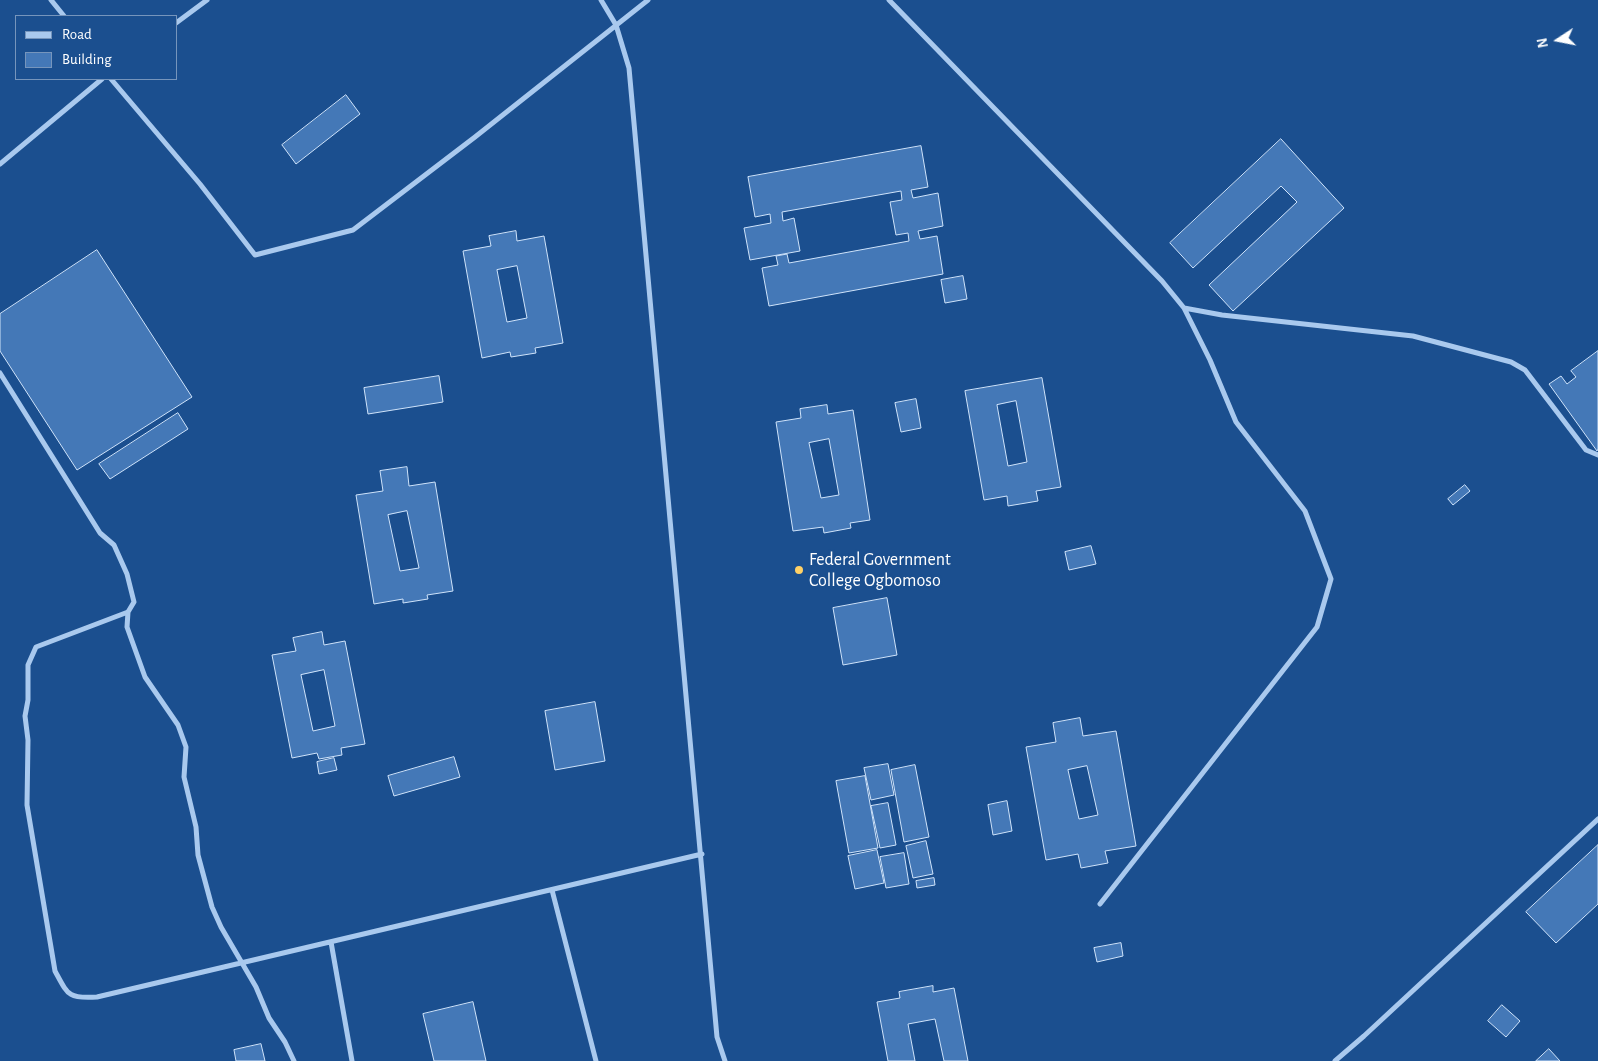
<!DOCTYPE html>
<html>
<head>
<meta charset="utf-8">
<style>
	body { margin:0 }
	#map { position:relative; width:1598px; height:1061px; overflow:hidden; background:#1b4f8f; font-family:"Alegreya Sans",sans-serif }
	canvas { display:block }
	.legend { position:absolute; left:15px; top:15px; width:162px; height:65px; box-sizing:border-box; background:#1b4f8f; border:1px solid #7695bc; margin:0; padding:6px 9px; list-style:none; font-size:15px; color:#fff }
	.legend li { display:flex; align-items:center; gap:10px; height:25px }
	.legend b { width:25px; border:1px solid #7695bc }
	.north { position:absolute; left:1533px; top:15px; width:50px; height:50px; -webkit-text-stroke:4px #1b4f8f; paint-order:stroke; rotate:259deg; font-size:14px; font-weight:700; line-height:20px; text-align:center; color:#fff }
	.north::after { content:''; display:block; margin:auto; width:18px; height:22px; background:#fff; clip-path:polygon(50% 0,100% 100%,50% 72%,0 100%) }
</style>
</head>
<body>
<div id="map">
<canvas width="1598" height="1061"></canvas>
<ul class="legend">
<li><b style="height:6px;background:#a9c9ee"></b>Road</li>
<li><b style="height:14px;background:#4478b7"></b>Building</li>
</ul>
<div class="north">N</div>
</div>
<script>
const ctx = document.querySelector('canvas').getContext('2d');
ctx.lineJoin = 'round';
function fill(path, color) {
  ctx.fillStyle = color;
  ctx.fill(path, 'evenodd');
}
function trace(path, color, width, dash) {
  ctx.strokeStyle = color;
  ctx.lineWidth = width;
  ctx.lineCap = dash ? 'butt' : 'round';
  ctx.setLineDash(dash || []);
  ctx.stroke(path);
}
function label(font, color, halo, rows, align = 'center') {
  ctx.font = font + ' "Alegreya Sans",sans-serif';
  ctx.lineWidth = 5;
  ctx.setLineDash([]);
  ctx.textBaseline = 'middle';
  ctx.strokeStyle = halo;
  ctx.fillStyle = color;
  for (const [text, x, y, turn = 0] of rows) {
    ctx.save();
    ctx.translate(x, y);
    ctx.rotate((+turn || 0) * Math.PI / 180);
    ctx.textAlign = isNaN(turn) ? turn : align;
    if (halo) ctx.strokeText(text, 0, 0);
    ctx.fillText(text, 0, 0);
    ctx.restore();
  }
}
const building = new Path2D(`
	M346,95L360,114L296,164L282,145Z
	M1281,139L1344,208L1233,311L1209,285L1297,202L1281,186L1193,268L1170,243Z
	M921,146L928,187L911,190L913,198L938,193L943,226L918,231L920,239L937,236L943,274L769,306L762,268L778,265L776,256L787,254L789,263L909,241L908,233L896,235L890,202L902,200L901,191L782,212L783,221L794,218L800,251L750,260L744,228L771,223L770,214L755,217L748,177Z
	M516,231L517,241L544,236L563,343L535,348L536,353L511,357L510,352L482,358L463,251L491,246L489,236ZM517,266L527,318L507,322L497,270Z
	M97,250L192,397L77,470L0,351V314Z
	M963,276L967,299L945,303L941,280Z
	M1598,351V449L1597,451L1549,384L1561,376L1567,384L1576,377L1571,371Z
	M439,376L443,402L368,414L364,388Z
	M1042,378L1061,487L1036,491L1038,501L1008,506L1007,496L984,500L965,391ZM1016,401L1027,462L1008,466L997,405Z
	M916,399L921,428L901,432L895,403Z
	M827,405L828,414L853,410L870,520L850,523L851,528L824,533L823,527L793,531L776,422L801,418L800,409ZM829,439L839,495L821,498L809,443Z
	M178,413L188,429L110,479L99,464Z
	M407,467L409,486L435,482L453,591L427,595L428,599L403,603V599L374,604L356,495L383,491L380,471ZM407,511L419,568L400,571L388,515Z
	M1465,485L1470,491L1453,505L1448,499Z
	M1091,546L1096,564L1069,570L1065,552Z
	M887,598L897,655L843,665L833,608Z
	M322,632L324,645L345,641L365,744L341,748L342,755L319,759L317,753L292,758L272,655L296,651L293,638ZM324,670L335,726L313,731L301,675Z
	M595,702L605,761L555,770L545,711Z
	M1080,718L1083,736L1116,731L1136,846L1105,851L1108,863L1081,868L1078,854L1046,860L1026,747L1056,742L1053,723ZM1087,766L1098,815L1079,819L1068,770Z
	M454,757L460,777L394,796L388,776Z
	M334,758L337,770L319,774L317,762Z
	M888,764L894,795L871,800L864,768Z
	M915,765L929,837L904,842L891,770Z
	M865,776L878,848L849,853L836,781Z
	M1007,801L1012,831L993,835L988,805Z
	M888,803L896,845L880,848L871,806Z
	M926,841L933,874L913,878L906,846Z
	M1598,845V904L1556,943L1526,912Z
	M877,850L884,883L855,889L848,856Z
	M904,853L909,884L886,888L880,857Z
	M934,878L935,885L917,888L916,881Z
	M1121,943L1123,956L1097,962L1094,948Z
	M933,986V992L954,988L968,1061H944L935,1019L908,1024L915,1061H888L877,1002L900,998L899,992Z
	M473,1002L486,1061H434L423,1014Z
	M1502,1005L1520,1021L1506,1037L1488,1021Z
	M261,1044L265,1061H236L234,1050Z
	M1549,1049L1560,1061H1536Z`);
fill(building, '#4478b7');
trace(building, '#cfe3fa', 1);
trace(new Path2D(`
	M51,0L64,16
	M601,0L616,25L629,68L717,1037L725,1061
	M889,0L1162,281L1184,308L1222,315L1413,336L1511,362L1525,370L1586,450L1598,455
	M176,23L207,0
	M111,79L200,184L255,255L353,230L475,137L648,0
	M0,164L102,79
	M0,373L100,533L114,545L127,574L134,602L128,612L36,647L28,665V700L25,716L28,740L27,805L55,971C68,995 68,999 97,997L702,854
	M128,612L127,627L145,677L178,725L186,747L184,777L196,827L198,855L212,907L221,927L256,987L269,1018L285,1042L294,1061
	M552,890L596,1061
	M1100,904L1317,627L1331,579L1305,511L1236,422L1210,360L1184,308
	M331,942L352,1061
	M1335,1061L1364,1036L1598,819`), '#a9c9ee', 5);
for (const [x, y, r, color] of [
	[799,570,5,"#ffd166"]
]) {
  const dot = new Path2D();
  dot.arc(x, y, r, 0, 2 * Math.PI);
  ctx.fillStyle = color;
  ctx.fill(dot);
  trace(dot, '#1b4f8f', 2);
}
label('18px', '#fff', '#1b4f8f', [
	["Federal Government",809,560],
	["College Ogbomoso",809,581]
], 'left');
</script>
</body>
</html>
